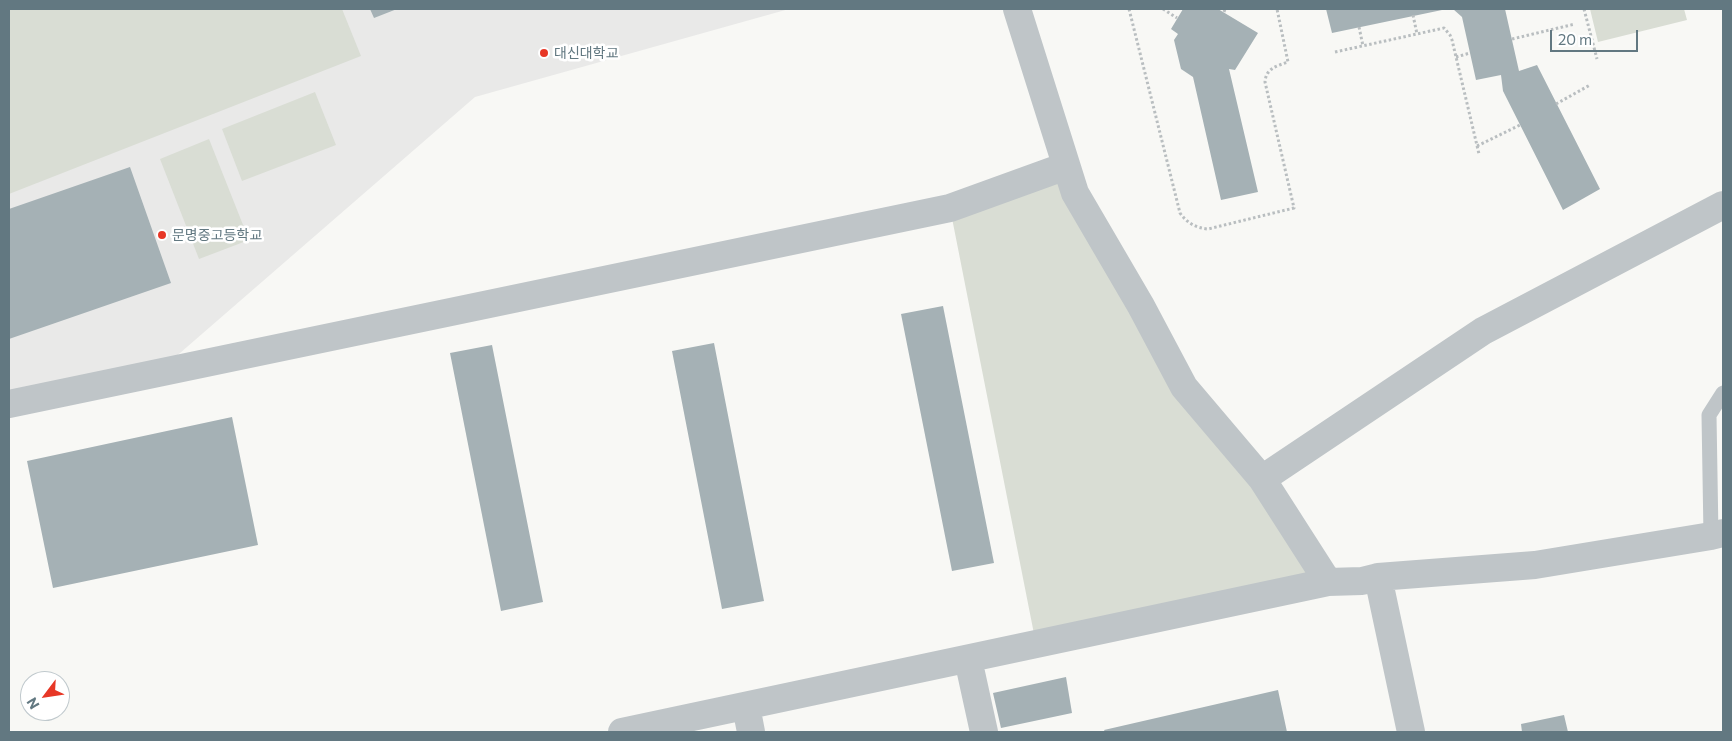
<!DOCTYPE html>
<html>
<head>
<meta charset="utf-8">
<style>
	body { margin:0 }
	#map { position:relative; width:1732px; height:741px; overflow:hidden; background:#f8f8f5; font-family:Commissioner,sans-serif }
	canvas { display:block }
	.frame { position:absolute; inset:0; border:10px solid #627881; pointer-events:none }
	.north { position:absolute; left:20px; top:671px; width:50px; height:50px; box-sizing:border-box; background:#fff; border:1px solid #c0c9cd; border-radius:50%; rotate:239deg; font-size:14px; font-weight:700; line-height:20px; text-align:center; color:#627881 }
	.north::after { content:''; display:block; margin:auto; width:18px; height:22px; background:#e73726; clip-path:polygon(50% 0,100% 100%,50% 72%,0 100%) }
	.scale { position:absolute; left:1550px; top:30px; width:88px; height:22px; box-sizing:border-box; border:2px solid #627881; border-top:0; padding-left:6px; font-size:15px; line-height:18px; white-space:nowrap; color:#627881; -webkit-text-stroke:4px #fff; paint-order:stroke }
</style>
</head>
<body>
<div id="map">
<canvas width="1732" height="741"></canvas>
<div class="frame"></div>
<div class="north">N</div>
<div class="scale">20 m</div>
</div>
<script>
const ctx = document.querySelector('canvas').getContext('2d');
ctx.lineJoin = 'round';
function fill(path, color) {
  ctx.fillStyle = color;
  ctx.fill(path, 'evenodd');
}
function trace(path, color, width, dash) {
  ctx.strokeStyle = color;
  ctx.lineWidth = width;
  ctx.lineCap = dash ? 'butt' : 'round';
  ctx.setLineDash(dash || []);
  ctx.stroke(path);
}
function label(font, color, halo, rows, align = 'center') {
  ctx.font = font + ' Commissioner,"Noto Sans KR",sans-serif';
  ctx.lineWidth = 5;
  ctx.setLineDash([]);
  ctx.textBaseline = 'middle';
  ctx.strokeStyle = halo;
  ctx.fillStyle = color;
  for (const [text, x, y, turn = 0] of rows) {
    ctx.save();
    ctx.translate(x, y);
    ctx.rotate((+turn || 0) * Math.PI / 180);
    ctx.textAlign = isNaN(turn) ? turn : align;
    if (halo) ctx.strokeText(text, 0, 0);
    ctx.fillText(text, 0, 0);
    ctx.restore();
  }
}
fill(new Path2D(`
	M9,9H789L475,97L157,373L9,404Z`), '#e9e9e8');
fill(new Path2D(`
	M9,9H342L361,56L9,194Z
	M1590,9H1684L1687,20L1598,42Z
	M315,92L336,145L242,181L222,129Z
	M209,139L249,240L199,259L160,159Z
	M1066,166L1184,387L1328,582L1036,644L950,208Z`), '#d9ddd4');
fill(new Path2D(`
	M370,9H397L374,18Z
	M1183,9H1218L1258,33L1235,70L1229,69L1258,192L1221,200L1193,77L1181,69L1174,40L1178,34L1171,29Z
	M1326,9H1442V10L1332,33Z
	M1453,9H1505L1519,71L1537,65L1600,189L1563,210L1503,91L1501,75L1476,80L1462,17Z
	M130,167L171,283L9,339V209Z
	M943,306L994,563L952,571L901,314Z
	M714,343L764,601L722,609L672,351Z
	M492,345L543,602L501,611L450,353Z
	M232,417L258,545L53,588L27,461Z
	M1066,677L1072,713L1001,728L993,693Z
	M1278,690L1287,732H1105L1104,730Z
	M1564,715L1568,732H1522L1521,724Z`), '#a5b1b5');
trace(new Path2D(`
	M1129,9L1180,213C1187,223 1196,228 1208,229L1294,208L1265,82C1266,68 1277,66 1288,62L1277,9
	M1163,9L1177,18
	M1584,9L1597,59
	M1224,12L1225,9
	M1413,15L1417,34
	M1359,27L1363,46
	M1512,39L1575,24
	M1335,52L1444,28L1450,35L1452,40L1479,154
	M1456,57L1470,53
	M1556,104L1590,85
	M1477,146L1520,125`), '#b9bec0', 3, [2.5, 2.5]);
trace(new Path2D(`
	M1711,536L1709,415L1723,393`), '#bfc5c8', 15);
trace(new Path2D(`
	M1017,9L1075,193L1141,306L1184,387L1262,479L1328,582
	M9,404L950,208L1066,166
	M1262,479L1483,331L1723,205
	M1378,577L1411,732
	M968,659L984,732
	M746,706L751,732
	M622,732L1328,582L1362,581L1378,577L1535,565L1711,536L1723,533`), '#bfc5c8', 28);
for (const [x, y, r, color] of [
	[544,53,5,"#e73726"],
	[162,235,5,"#e73726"]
]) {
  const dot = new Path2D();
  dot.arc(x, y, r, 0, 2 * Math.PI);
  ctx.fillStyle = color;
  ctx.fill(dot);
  trace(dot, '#fff', 2);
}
label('14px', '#627881', '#fff', [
	["대신대학교",554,53],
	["문명중고등학교",172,235]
], 'left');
</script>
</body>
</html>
